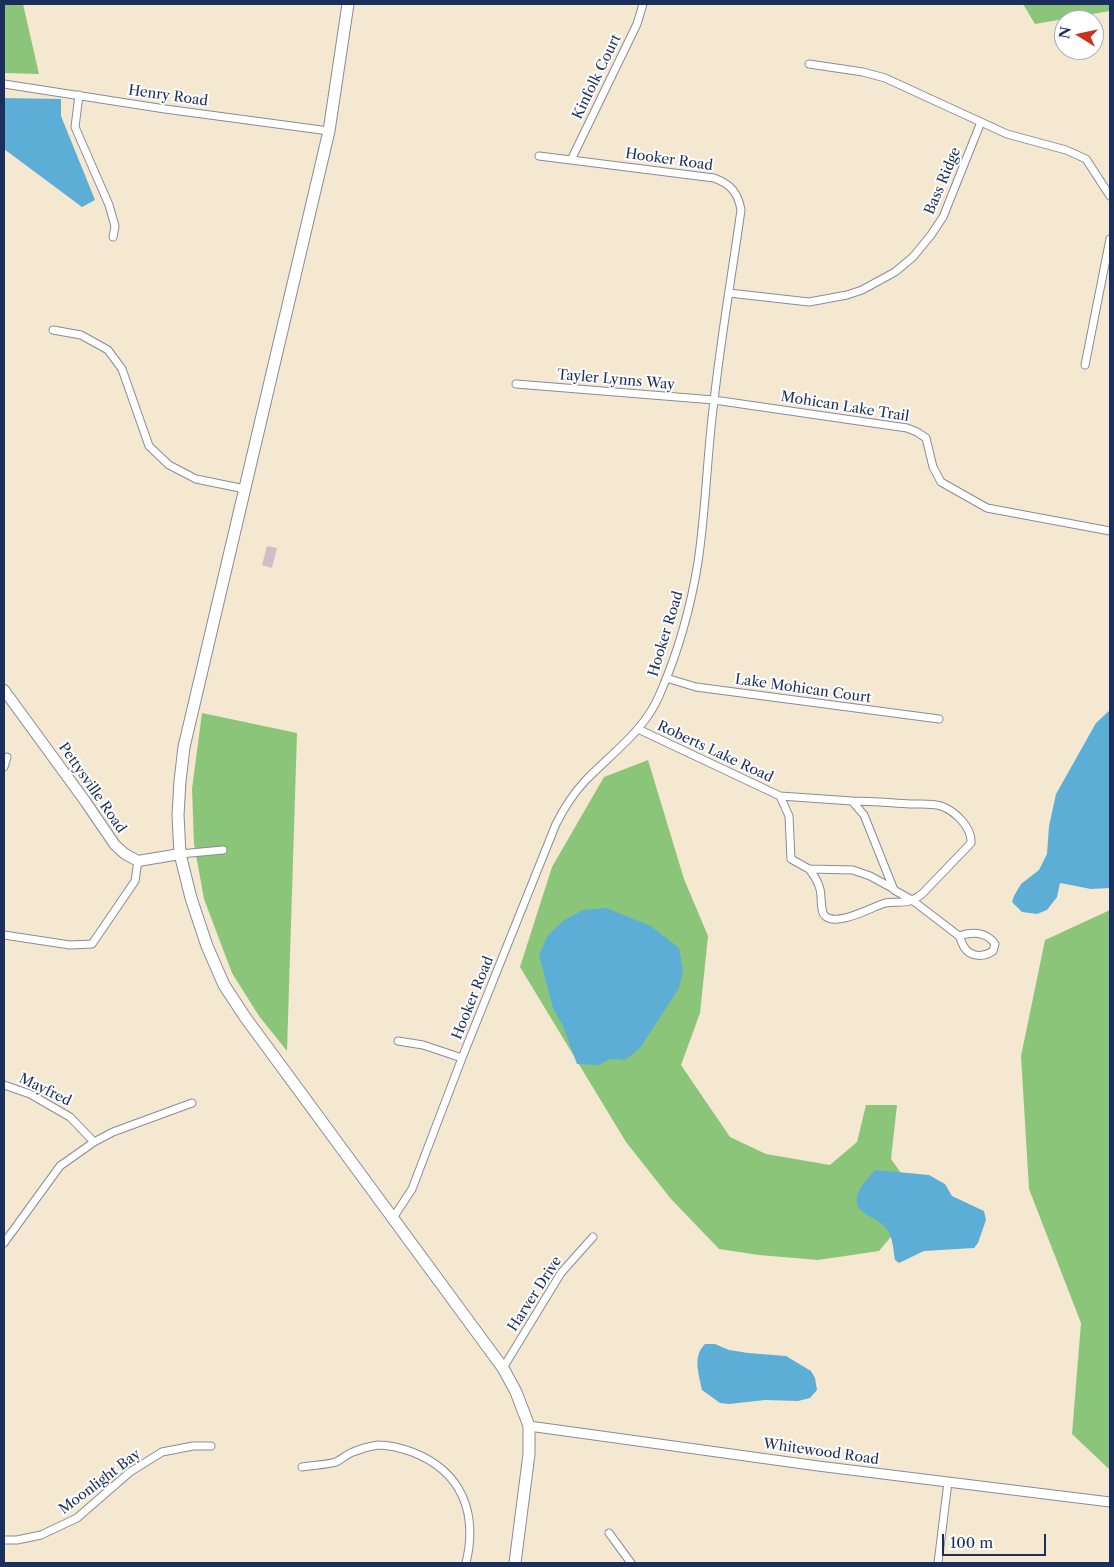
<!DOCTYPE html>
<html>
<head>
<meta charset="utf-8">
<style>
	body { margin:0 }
	#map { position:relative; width:1114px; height:1567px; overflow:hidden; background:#f5e8d1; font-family:"Libre Caslon Text",serif }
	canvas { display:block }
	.frame { position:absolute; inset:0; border:5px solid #1b2f5e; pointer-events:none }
	.north { position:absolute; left:1054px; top:10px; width:50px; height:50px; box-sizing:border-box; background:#fff; border:1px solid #a4acbf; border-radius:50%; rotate:280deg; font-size:14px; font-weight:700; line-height:20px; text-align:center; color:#1b2f5e }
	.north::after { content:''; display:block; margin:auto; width:18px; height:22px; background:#c8321e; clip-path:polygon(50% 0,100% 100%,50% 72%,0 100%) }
	.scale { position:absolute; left:942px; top:1534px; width:104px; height:22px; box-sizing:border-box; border:2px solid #1b2f5e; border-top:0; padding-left:6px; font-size:15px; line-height:18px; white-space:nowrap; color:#1b2f5e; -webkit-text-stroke:4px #fff; paint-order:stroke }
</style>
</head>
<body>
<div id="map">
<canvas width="1114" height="1567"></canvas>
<div class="frame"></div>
<div class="north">N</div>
<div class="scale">100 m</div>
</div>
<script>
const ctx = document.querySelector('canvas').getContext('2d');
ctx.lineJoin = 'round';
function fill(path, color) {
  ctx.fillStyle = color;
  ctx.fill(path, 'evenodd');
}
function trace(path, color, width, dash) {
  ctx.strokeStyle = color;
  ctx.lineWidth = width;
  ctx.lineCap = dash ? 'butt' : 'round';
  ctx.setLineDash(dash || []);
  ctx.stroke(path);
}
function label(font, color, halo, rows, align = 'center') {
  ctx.font = font + ' "Libre Caslon Text",serif';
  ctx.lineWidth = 4;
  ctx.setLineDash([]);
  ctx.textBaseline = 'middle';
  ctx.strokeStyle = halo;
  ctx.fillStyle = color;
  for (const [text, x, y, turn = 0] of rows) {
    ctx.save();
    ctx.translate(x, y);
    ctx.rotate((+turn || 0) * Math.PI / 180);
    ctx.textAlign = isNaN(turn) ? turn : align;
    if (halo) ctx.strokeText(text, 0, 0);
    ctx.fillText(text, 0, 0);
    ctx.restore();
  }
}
fill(new Path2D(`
	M267,546L277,548L272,568L262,565Z`), '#d2bdc5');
fill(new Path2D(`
	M4,4H23L39,74L4,73Z
	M1023,4H1110V11L1035,24Z
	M202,713L297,733L287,1051L259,1016L232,973L204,899L194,844L192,789Z
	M648,760L684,879L708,936L700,1013L681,1065L730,1137L766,1154L830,1165L857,1142L866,1105H897L891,1159L921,1201L879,1251L818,1260L759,1255L719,1249L671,1199L626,1142L520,967L552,867L604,777Z
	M1110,910V1470L1072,1434L1081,1323L1029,1189L1021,1056L1045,940Z`), '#8bc579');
fill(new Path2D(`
	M4,98L61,99V116L95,200L82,207L4,149Z
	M1110,710V888L1091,889L1060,883L1057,897L1047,910L1037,914L1022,912L1012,902L1014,896L1021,884L1039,870L1047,854L1049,826L1056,794L1096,723Z
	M606,908L651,926L679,948L683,970L679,988L640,1048L625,1060L611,1059L598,1065L577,1064L563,1026L553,1008L539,955L548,935L564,920L583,910Z
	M875,1170L929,1175L945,1184L952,1196L984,1211L986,1220L978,1243L974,1248L924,1251L899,1263L895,1260C893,1249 893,1235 885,1227C878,1219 865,1216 859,1208C850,1195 868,1179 875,1170Z
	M705,1344H715L729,1350L748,1353L786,1356L811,1371L815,1378L817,1390L810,1398L798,1401L765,1400L729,1404L720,1403L702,1390C699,1374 692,1357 705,1344Z`), '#5caed7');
const minor = new Path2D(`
	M809,64L863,72L885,78L1007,134L1066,150L1086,159L1110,196
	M4,84L165,109L329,131
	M79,95L75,127L109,205L115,226L113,237
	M571,160L637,24L643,4
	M729,293L809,302L847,295L862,290L895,272L913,257L931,235L943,217L981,122
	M53,330L81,335L108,350L122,369L149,446L169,465L196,479L245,489
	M1085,365L1110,239
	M516,384L714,400L907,428L917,432L926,438L933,467L941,482L987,508L1110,531
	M666,678L696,687L939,719
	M638,729L780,796L852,801L864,815L894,890L912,900L959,936C972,931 987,932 995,944L993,951C984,957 971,958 964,947C962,944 961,939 959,936
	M4,767L7,757
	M780,796L789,816L791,859L809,869L853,870L870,876L894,889
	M180,854L223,850
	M809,869C814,875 818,882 820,889C822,897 820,911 825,916C837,927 872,907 885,903C894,901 904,904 912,900C915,899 919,896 922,894L971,843C972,827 955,811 941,806C932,803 920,804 910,804C891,803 872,801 852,801
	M4,935L70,945L92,944L135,881L138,861
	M398,1041L423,1045L462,1058
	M4,1085L30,1094L70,1117L94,1142
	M393,1218L412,1189L462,1058L556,824C564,808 573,794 585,781C611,754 644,731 659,696C677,655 691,606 698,562C706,509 707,454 714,401C721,337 732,274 741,210C738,193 731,184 714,178L539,156
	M4,1243L60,1166L94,1142L113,1132L192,1103
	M503,1368L561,1273L593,1237
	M302,1467C313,1465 326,1465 336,1462C342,1459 347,1454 353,1452C360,1449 371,1446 378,1445C390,1445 401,1448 412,1452C462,1471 478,1513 466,1563
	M609,1533L631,1563
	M4,1540H17L41,1535L77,1518L130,1472L162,1452L193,1446H211
	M938,1563L948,1482`);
const tertiary = new Path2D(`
	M529,1426L818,1466L1110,1502`);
const secondary = new Path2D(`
	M4,690L85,801L115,845L125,854L138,861L180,854`);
const primary = new Path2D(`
	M348,4L329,131L184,747L180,781L178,815L180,854L191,898L207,946L224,985L245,1017L503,1368L516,1392L529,1426V1454L515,1563`);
trace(minor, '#888c98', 9);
trace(tertiary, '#888c98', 11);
trace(secondary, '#888c98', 12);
trace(primary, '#888c98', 13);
trace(minor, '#fff', 7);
trace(tertiary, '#fff', 9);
trace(secondary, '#fff', 10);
trace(primary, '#fff', 11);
label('14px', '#1b2f5e', '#fff', [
	["Kinfolk Court",597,77,-64],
	["Henry Road",168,96,8],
	["Hooker Road",669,160,8],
	["Bass Ridge",943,181,-67],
	["Tayler Lynns Way",616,380,5],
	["Mohican Lake Trail",845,407,9],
	["Hooker Road",666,634,-73],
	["Lake Mohican Court",803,689,8],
	["Roberts Lake Road",715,752,25],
	["Pettysville Road",92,788,55],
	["Hooker Road",473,998,-68],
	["Mayfred",45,1090,26],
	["Harver Drive",535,1294,-57],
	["Whitewood Road",821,1452,8],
	["Moonlight Bay",100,1482,-37]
]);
</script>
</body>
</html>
